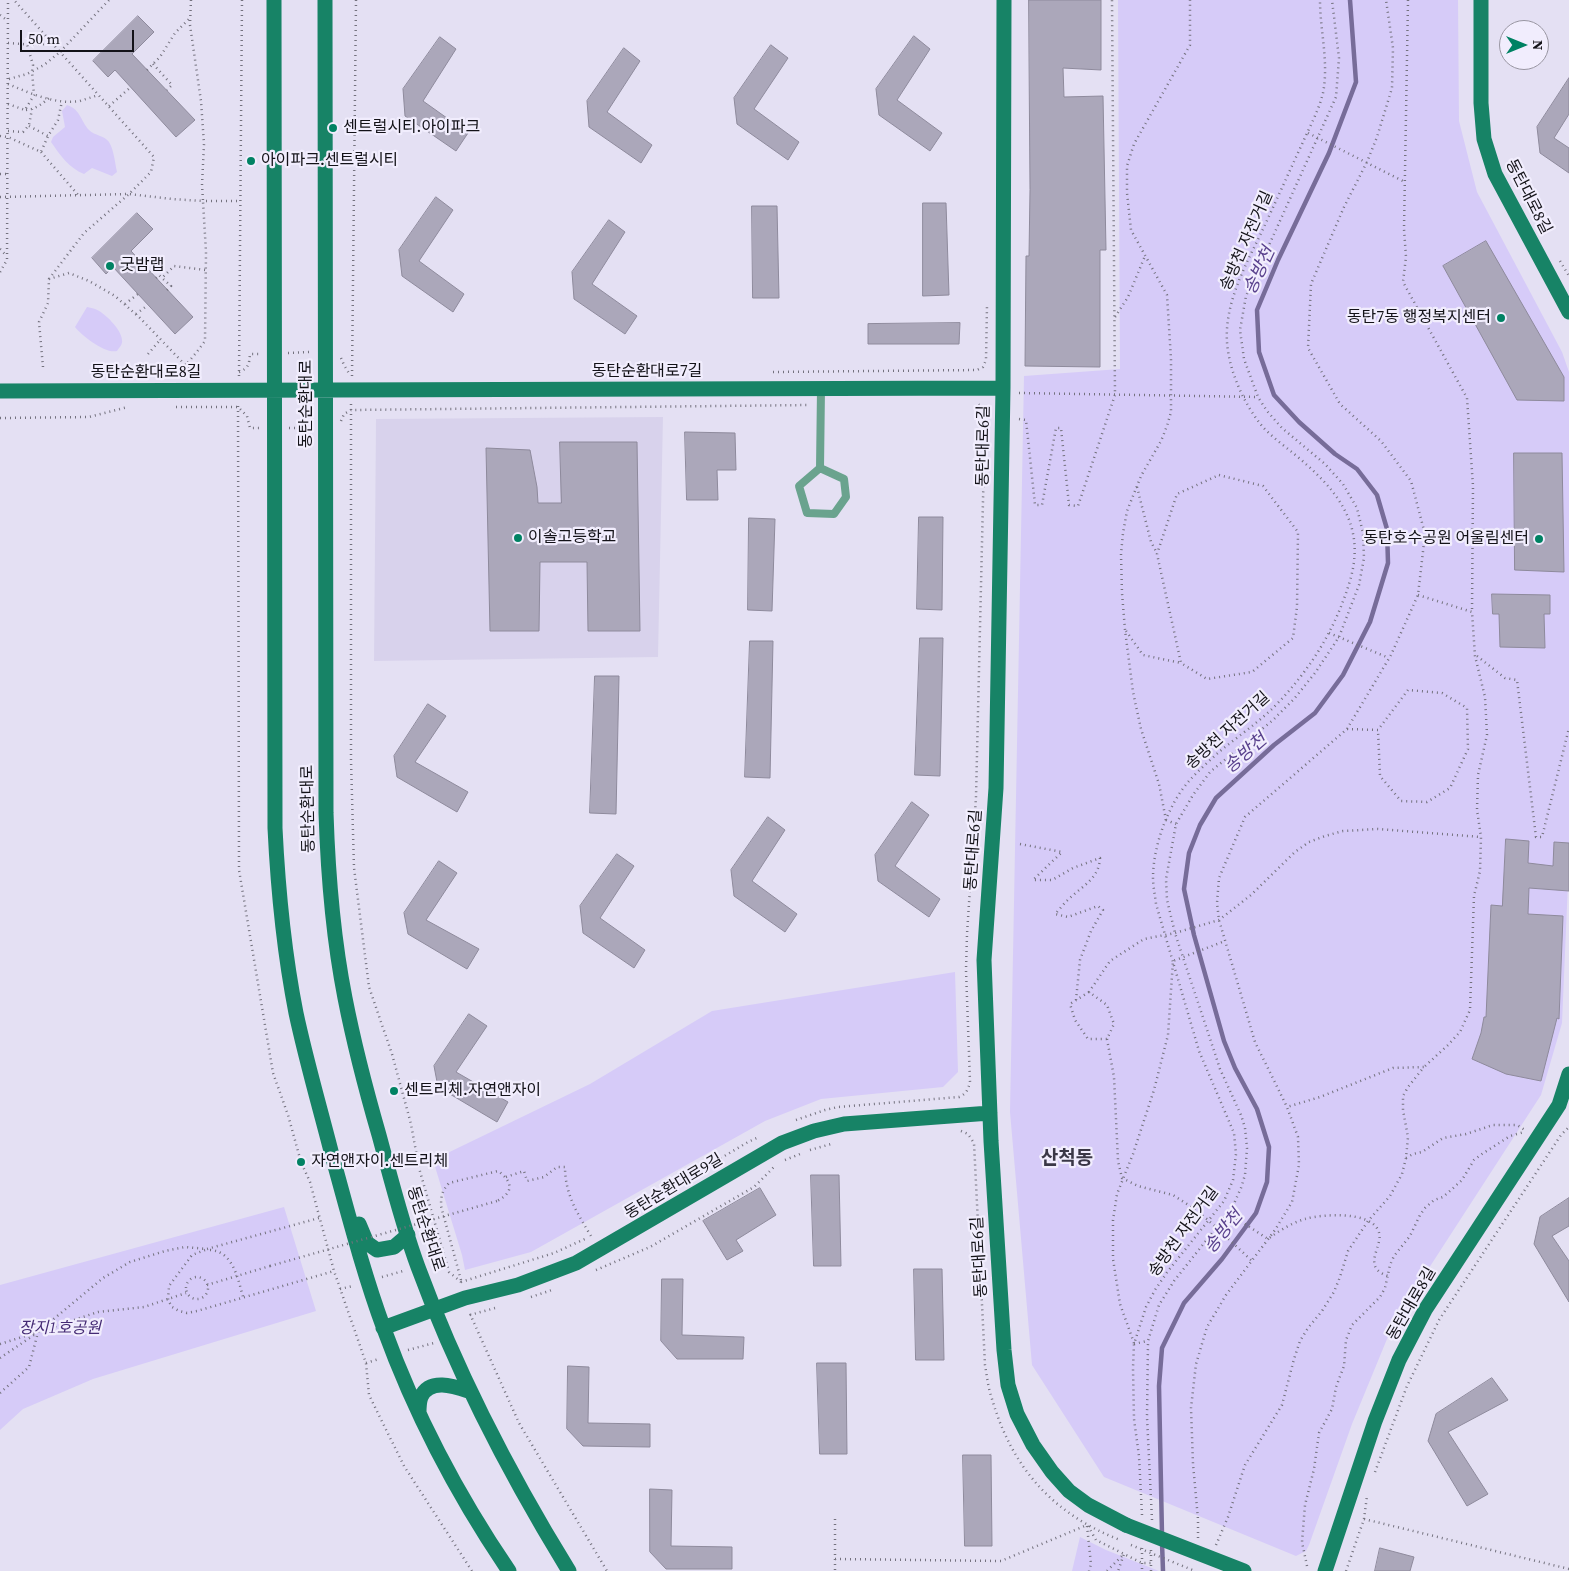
<!DOCTYPE html>
<html>
<head>
<meta charset="utf-8">
<style>
	body { margin:0 }
	#map { position:relative; width:1569px; height:1571px; overflow:hidden; background:#e4e0f3; font-family:"Source Serif 4",serif }
	canvas { display:block }
	.north { position:absolute; left:1499px; top:20px; width:50px; height:50px; box-sizing:border-box; background:#f1edfd; border:1px solid #9895a1; border-radius:50%; rotate:90deg; font-size:14px; font-weight:700; line-height:20px; text-align:center; color:#131218 }
	.north::after { content:''; display:block; margin:auto; width:18px; height:22px; background:#008263; clip-path:polygon(50% 0,100% 100%,50% 72%,0 100%) }
	.scale { position:absolute; left:20px; top:30px; width:114px; height:22px; box-sizing:border-box; border:2px solid #131218; border-top:0; padding-left:6px; font-size:15px; line-height:18px; white-space:nowrap; color:#131218; -webkit-text-stroke:4px #f1edfd; paint-order:stroke }
</style>
</head>
<body>
<div id="map">
<canvas width="1569" height="1571"></canvas>
<div class="north">N</div>
<div class="scale">50 m</div>
</div>
<script>
const ctx = document.querySelector('canvas').getContext('2d');
ctx.lineJoin = 'round';
function fill(path, color) {
  ctx.fillStyle = color;
  ctx.fill(path, 'evenodd');
}
function trace(path, color, width, dash) {
  ctx.strokeStyle = color;
  ctx.lineWidth = width;
  ctx.lineCap = dash ? 'butt' : 'round';
  ctx.setLineDash(dash || []);
  ctx.stroke(path);
}
function label(font, color, halo, rows, align = 'center') {
  ctx.font = font + ' "Source Serif 4","Noto Sans KR",serif';
  ctx.lineWidth = 4.5;
  ctx.setLineDash([]);
  ctx.textBaseline = 'middle';
  ctx.strokeStyle = halo;
  ctx.fillStyle = color;
  for (const [text, x, y, turn = 0] of rows) {
    ctx.save();
    ctx.translate(x, y);
    ctx.rotate((+turn || 0) * Math.PI / 180);
    ctx.textAlign = isNaN(turn) ? turn : align;
    if (halo) ctx.strokeText(text, 0, 0);
    ctx.fillText(text, 0, 0);
    ctx.restore();
  }
}
fill(new Path2D(`
	M663,417L658,657L374,661L376,419Z`), '#d8d2ec');
fill(new Path2D(`
	M1118,0H1458L1459,121L1477,192L1562,352L1569,372V859L1562,1023L1541,1095L1394,1322L1352,1424L1309,1545L1306,1551L1296,1556L1104,1477L1032,1365L1010,1112L1024,376L1120,369Z
	M67,105C81,110 80,120 89,130C95,136 104,135 109,142C114,150 115,163 117,172L112,176L92,168L84,174C69,168 60,155 51,142L53,137L65,127L62,111Z
	M87,307C90,308 93,308 95,309C104,312 122,330 122,340C123,344 119,348 117,351C105,354 82,336 75,327Z
	M955,972L958,1072L943,1087L821,1099L765,1121L531,1252L465,1270L462,1255L433,1160L590,1084L712,1011Z
	M284,1207L316,1311L93,1379L23,1409L0,1430V1285Z
	M1080,1537L1106,1550L1159,1571H1072Z`), '#d6cbf8');
trace(new Path2D(`
	M1162,1535L1159,1386L1162,1348L1184,1303L1222,1259L1256,1213L1267,1182L1269,1147L1257,1109L1235,1068L1224,1041L1194,935L1184,889L1189,853L1200,825L1216,798L1274,745L1315,713L1343,675L1370,622L1388,563L1387,529L1377,495L1357,469L1335,454L1299,422L1274,395L1259,352L1257,310L1278,260L1329,153L1356,82L1350,0
	M1162,1542L1163,1571`), '#776c99', 4.5);
const building = new Path2D(`
	M1029,0H1101V70L1063,68L1064,97L1103,96L1106,250H1100V367L1025,366L1026,256H1029L1030,190Z
	M138,16L154,32L132,54L195,120L176,137L115,70L108,77L93,61Z
	M914,36L930,49L897,100L942,133L930,151L879,115L876,89Z
	M440,37L456,49L423,101L468,133L456,151L405,116L403,89Z
	M771,45L788,58L754,109L799,142L788,160L737,124L734,98Z
	M624,48L640,61L607,112L652,145L641,163L589,127L587,101Z
	M1569,78V114L1554,138L1569,148V173L1540,153L1537,127Z
	M436,197L453,210L419,261L464,294L453,312L402,276L399,250Z
	M923,203H946L949,295L923,296Z
	M752,206H777L779,298H753Z
	M137,213L153,229L131,251L193,317L175,334L113,267L106,274L92,258Z
	M609,220L625,232L592,284L637,316L625,334L574,299L572,272Z
	M1486,241L1564,377V401L1517,400L1443,266Z
	M960,323L959,344H868V324Z
	M685,432L735,433L736,470H717L718,500H687Z
	M560,442H637L640,631H588L587,562H540L539,631H490L486,448L530,450L537,487L538,503H561Z
	M1514,453H1562L1564,572L1515,570Z
	M919,517H943L942,610L917,609Z
	M749,518L775,519L772,611L748,610Z
	M1492,594L1550,595V614H1544L1545,648L1500,647L1499,614H1493Z
	M920,638H943L940,776L915,775Z
	M750,641H773L770,778L745,777Z
	M595,676H619L616,814L590,813Z
	M428,704L446,716L415,762L468,792L457,812L397,777L394,756Z
	M912,802L929,815L895,866L940,899L929,917L878,881L875,855Z
	M768,817L785,830L752,881L797,914L785,932L734,896L731,870Z
	M1506,839L1529,841L1528,863L1553,866L1554,842L1569,843V891L1529,888L1528,914L1563,916L1559,1019L1557,1018L1541,1081L1506,1074L1472,1059L1481,1033L1484,1017H1486L1491,905L1502,906Z
	M617,854L634,866L600,918L645,950L634,968L583,933L580,906Z
	M439,861L457,873L426,920L479,949L467,969L408,934L404,913Z
	M469,1014L487,1026L456,1072L508,1102L497,1122L438,1087L434,1066Z
	M811,1175H839L841,1266H814Z
	M760,1188L776,1215L736,1240L743,1251L727,1260L703,1221Z
	M1569,1198V1226L1552,1236L1569,1261V1302L1534,1244L1540,1217Z
	M914,1269H942L944,1360H916Z
	M662,1279H683L682,1335L744,1337L743,1359H677L661,1341Z
	M817,1363H846L847,1454H820Z
	M568,1366L589,1367L588,1423L650,1424V1447L583,1446L567,1429Z
	M1492,1378L1508,1400L1448,1432L1488,1494L1467,1506L1428,1441L1436,1414Z
	M963,1455H991L992,1546H965Z
	M650,1489L672,1490L671,1546L732,1547V1569H666L650,1552Z
	M1380,1548L1414,1557L1410,1571H1375Z`);
fill(building, '#aba7ba');
trace(building, '#8e8a9c', 1);
trace(new Path2D(`
	M191,0L190,25L201,101L204,144L202,185L203,201H241
	M1408,0L1404,229L1406,257L1403,282L1467,398L1473,486L1472,612
	M0,15L8,21
	M8,43L36,45L52,43
	M153,64L172,85L167,90
	M147,70L160,57L175,33L189,19
	M9,79L27,74L44,65L60,52L14,0
	M8,84C30,93 55,105 80,101C86,99 92,97 99,95
	M8,104L25,110L34,95L32,71L33,65L27,44
	M109,106L131,87
	M26,110C36,109 42,104 49,98
	M29,126L48,136
	M8,131L23,132L29,125L32,109
	M1308,133L1405,182
	M0,136L8,137L41,152L48,136L58,120L62,101
	M41,152L79,196
	M0,174H8
	M0,197L129,194L172,199L203,201L206,252L205,341L196,353L185,366
	M0,249L7,256
	M1560,261L1569,276
	M0,272L7,260L8,0
	M156,278L159,275L162,278
	M49,279L84,233L129,194L151,172L154,157L60,52L109,0
	M167,290L171,286L162,278L174,266L206,270
	M125,304L138,294
	M136,314L148,305
	M1115,317L1128,297L1145,256
	M288,353L310,352
	M148,354L160,340
	M341,358L344,365L350,375
	M43,367L39,322L48,303L49,279L69,273L89,281L115,296L140,318L193,373
	M239,372C249,368 249,364 250,354H260
	M773,372L977,370L983,367L986,360L987,306
	M239,376L242,0
	M352,376L356,0
	M1019,393L1258,397
	M351,404V760L354,868L369,987L392,1054L411,1124L419,1168L449,1272L461,1282
	M238,406L239,870L273,1073L288,1115L301,1162L310,1182L334,1271L366,1363L369,1395L404,1466L472,1571
	M176,407H238L247,416L250,428H261
	M0,418L89,417L128,407
	M1019,419L1026,420L1035,505H1042L1056,428H1061L1069,505L1078,506L1115,395L1112,0
	M341,421L344,414L351,410L810,405
	M289,428H311
	M1219,475L1263,486L1298,532L1297,607L1293,638L1252,672L1207,679L1181,663L1157,554L1177,494Z
	M1137,487L1151,542L1157,553
	M1418,595L1472,612L1475,656L1485,697L1487,735L1478,775L1477,810L1481,837L1480,871L1474,896L1470,1010L1460,1032L1448,1045L1424,1067
	M1126,631L1143,655L1181,663
	M1329,633L1389,658
	M1477,656L1505,678L1517,680L1536,837H1542L1569,728
	M1347,729L1378,730L1408,690L1442,693L1467,708L1468,749L1450,788L1427,802L1401,801L1380,776L1378,730
	M1166,820L1159,784L1141,729L1133,692L1125,630L1122,593L1121,554L1123,533L1127,511L1141,476L1161,441L1167,426L1171,412V359L1167,295L1131,230L1127,193V166L1134,144L1190,45V0
	M1166,820L1176,824
	M1020,844L1062,852L1033,880H1052L1073,868L1100,858C1099,879 1082,886 1069,899C1064,903 1060,909 1055,914L1068,917L1098,906L1103,910L1091,931L1080,960L1076,1000
	M1089,992L1070,1004L1075,1020L1088,1039H1107L1114,1024L1107,1005L1089,992L1110,961L1144,939L1175,933L1219,920L1251,895L1295,852L1309,842L1325,836L1343,831L1378,829L1481,837
	M1107,1039L1114,1077L1118,1161L1122,1178L1138,1186L1173,1195L1190,1206L1208,1220L1251,1260
	M796,1120L825,1110L838,1107L959,1097C966,1094 968,1090 970,1082L966,970L967,934L976,797L985,416V410L978,404
	M961,1131L968,1134L974,1143L985,1365C987,1376 988,1388 992,1399C1012,1468 1053,1514 1120,1540
	M810,1150L831,1144
	M1406,1158L1413,1154L1422,1152L1443,1138L1466,1134L1493,1125H1517L1525,1130
	M785,1160L800,1154
	M506,1177L524,1171L527,1181L544,1177L557,1167H565C565,1194 577,1213 591,1236
	M639,1207L748,1142L759,1137
	M1228,1213L1268,1239C1279,1231 1291,1223 1305,1219C1322,1214 1369,1211 1378,1230C1386,1245 1359,1266 1388,1276
	M205,1250L192,1255L169,1286L168,1300L172,1307L179,1311L187,1313L197,1311L334,1271
	M210,1250C233,1251 238,1279 243,1297
	M596,1270L650,1247L754,1187L776,1165
	M186 1288a11 11 0 1 1 22 0a11 11 0 1 1-22 0Z
	M382,1277L403,1271
	M461,1280L441,1206C441,1196 442,1191 449,1183L498,1171C512,1181 515,1192 497,1201
	M461,1282L554,1253L587,1238
	M207,1285L270,1266
	M340,1289L353,1286
	M531,1297L552,1290
	M470,1314L519,1423L607,1571
	M470,1315L495,1308
	M41,1331L98,1312L144,1307L186,1293
	M1134,1343L1120,1304L1113,1259V1220L1117,1194L1133,1154L1154,1090L1168,1035L1173,961L1225,941
	M0,1344L38,1332L103,1278L130,1262L165,1251L185,1247L207,1249L319,1218
	M1134,1344L1147,1341
	M408,1350L434,1343
	M0,1358L34,1335
	M366,1363L379,1359
	M0,1393L29,1367L38,1332
	M1375,1472L1407,1386L1439,1320L1561,1135L1569,1127
	M1142,1515L1139,1456L1134,1419L1133,1368L1134,1344L1146,1307L1155,1290L1168,1271L1224,1201L1233,1180L1236,1154L1234,1133L1199,1051L1156,904C1155,895 1153,886 1153,878C1153,846 1168,805 1189,781C1198,771 1209,761 1219,752C1237,737 1258,723 1275,706C1311,669 1337,627 1351,577C1366,521 1333,486 1293,453C1283,445 1271,436 1262,426C1245,405 1232,377 1228,351C1221,307 1246,265 1264,227C1277,199 1290,170 1303,142C1310,126 1319,110 1323,93C1329,62 1320,31 1320,0
	M835,1519V1571
	M1364,1519L1569,1569
	M1152,1520L1147,1417L1148,1341L1159,1305L1174,1281L1232,1208L1241,1188L1245,1175L1247,1148L1245,1128L1241,1115L1220,1069L1175,933L1167,900L1166,879L1176,824L1193,795L1210,772L1273,720L1294,699L1315,673L1339,637L1359,585L1364,558L1363,533L1357,508L1343,484L1325,464L1282,428L1267,411L1258,397L1244,359L1240,330L1246,296L1336,97L1339,58L1332,0
	M1087,1526L1091,1564L1089,1571
	M1088,1526L1096,1540L1142,1563H1151
	M1198,1538V1519L1193,1464L1191,1408L1196,1364L1207,1327L1226,1295L1275,1230L1292,1202L1299,1165L1298,1137L1287,1107L1255,1042L1219,920L1217,903L1219,878L1245,817L1347,729L1391,655L1418,595L1425,534L1411,481L1381,441L1340,404L1308,348L1311,284L1344,207L1367,162L1377,137L1392,88L1393,48L1386,0
	M1216,1545L1228,1517L1245,1465L1282,1405L1294,1359L1300,1341L1308,1328L1322,1311L1334,1292L1340,1277L1348,1251L1368,1221L1390,1196L1402,1174L1406,1158L1408,1137L1403,1110V1096L1408,1087L1424,1067L1393,1068L1320,1097L1287,1107
	M1142,1548V1571
	M835,1559L1001,1561L1087,1525
	M1307,1566L1302,1542L1305,1505L1314,1469L1319,1433L1332,1409L1336,1387L1344,1366L1346,1340L1352,1325L1380,1297L1385,1288L1390,1265L1394,1256L1410,1236L1420,1215L1425,1208L1434,1200L1443,1197L1451,1190L1462,1180L1474,1160L1482,1154L1510,1136L1524,1132
	M1107,1571L1124,1554L1118,1571
	M1151,1571V1550
	M1346,1571L1364,1519L1367,1496`), '#74727e', 2.5, [1, 4]);
trace(new Path2D(`
	M820,468L799,486L807,513L834,514L846,497L844,479L820,468L821,389`), '#6aa38e', 8);
trace(new Path2D(`
	M274,0L275,828C278,890 284,952 296,1013C306,1060 320,1108 332,1155C348,1213 363,1272 384,1329C415,1414 458,1496 509,1571
	M325,0L326,813C328,875 333,937 345,998C354,1044 366,1090 379,1135C391,1179 402,1224 418,1267C457,1373 510,1475 569,1571
	M1004,0L1003,388L996,788L984,960L991,1141L1004,1350L1008,1385L1017,1414L1033,1445L1052,1472L1069,1491L1088,1505L1126,1525
	M1481,0V103L1484,139L1495,174L1569,312
	M0,391L1003,388
	M359,1224L367,1243L377,1250L394,1247L408,1235
	M383,1328L465,1298L518,1285L576,1263L782,1143L814,1131L844,1124L990,1113
	M419,1413C419,1408 419,1402 421,1397C430,1377 456,1387 471,1392
	M1325,1571L1375,1421L1399,1360L1425,1310L1559,1105L1569,1074`), '#178366', 15);
trace(new Path2D(`
	M270,1266L497,1201
	M1131,1545L1195,1571`), '#74727e', 2.5, [1, 4]);
trace(new Path2D(`
	M1126,1525L1244,1571`), '#178366', 15);
for (const [x, y, r, color] of [
	[333,128,5,"#008263"],
	[251,161,5,"#008263"],
	[110,266,5,"#008263"],
	[1501,318,5,"#008263"],
	[518,538,5,"#008263"],
	[1539,539,5,"#008263"],
	[394,1091,5,"#008263"],
	[301,1162,5,"#008263"]
]) {
  const dot = new Path2D();
  dot.arc(x, y, r, 0, 2 * Math.PI);
  ctx.fillStyle = color;
  ctx.fill(dot);
  trace(dot, '#f1edfd', 2);
}
label('16px', '#131218', '#f1edfd', [
	["센트럴시티.아이파크",343,128],
	["아이파크.센트럴시티",261,161],
	["굿밤랩",120,266],
	["동탄7동 행정복지센터",1491,318,"right"],
	["이솔고등학교",528,538],
	["동탄호수공원 어울림센터",1529,539,"right"],
	["센트리체.자연앤자이",404,1091],
	["자연앤자이.센트리체",311,1162]
], 'left');
label('16px', '#131218', '#f1edfd', [
	["동탄대로8길",1528,197,63],
	["송방천 자전거길",1247,241,-66],
	["동탄순환대로7길",647,372],
	["동탄순환대로8길",146,373],
	["동탄순환대로",307,404,-90],
	["동탄대로6길",984,446,-89],
	["송방천 자전거길",1228,731,-42],
	["동탄순환대로",309,809,-91],
	["동탄대로6길",974,850,-86],
	["동탄순환대로9길",674,1187,-31],
	["동탄순환대로",425,1229,72],
	["송방천 자전거길",1184,1232,-54],
	["동탄대로6길",980,1257,-93],
	["동탄대로8길",1412,1304,-60]
]);
label('italic 16px', '#442a74', '#f1edfd', [
	["장지1호공원",60,1329]
]);
label('italic 18px', '#59418d', '#f1edfd', [
	["송방천",1260,271,-65],
	["송방천",1246,754,-41],
	["송방천",1224,1232,-51]
]);
label('bold 19px', '#3a3746', '#f1edfd', [
	["산척동",1067,1159]
]);
</script>
</body>
</html>
